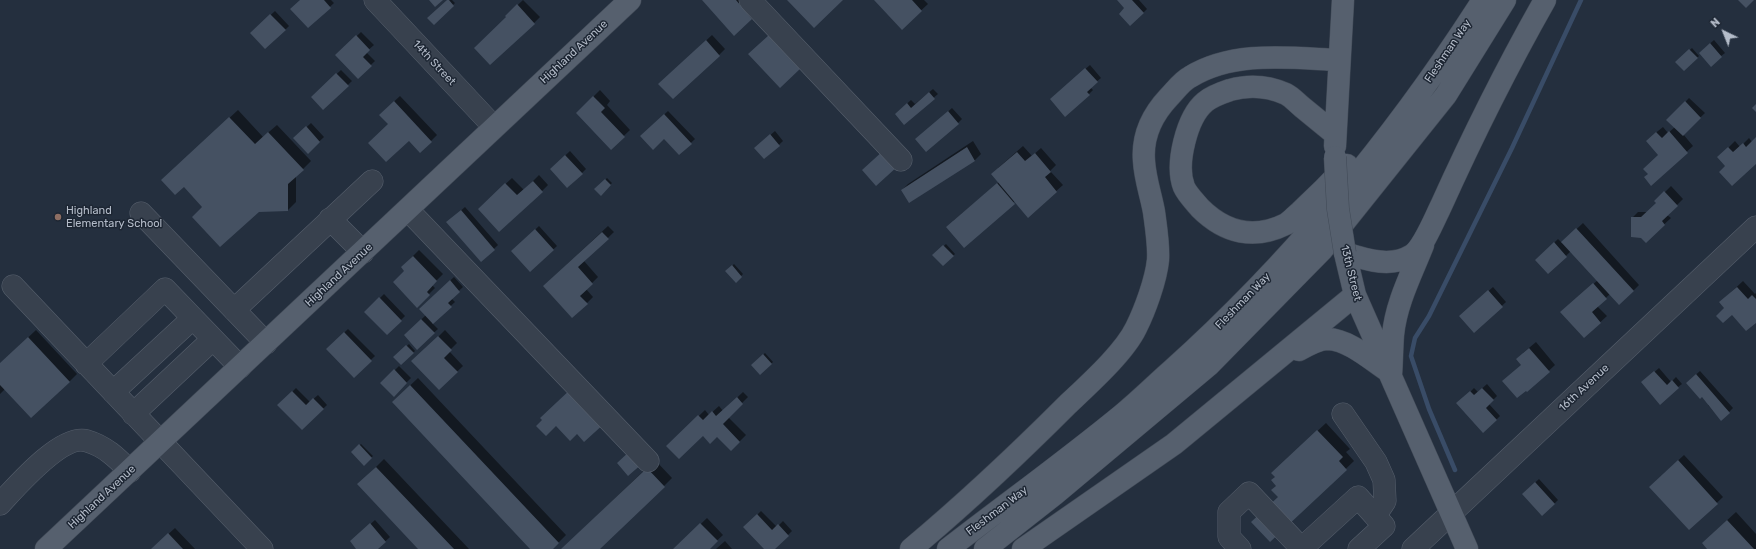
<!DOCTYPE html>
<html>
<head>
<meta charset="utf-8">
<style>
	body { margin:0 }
	#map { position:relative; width:1756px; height:549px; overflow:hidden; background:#242f3e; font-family:Rubik,sans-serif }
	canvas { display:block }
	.north { position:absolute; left:1704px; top:12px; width:40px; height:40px; -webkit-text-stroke:3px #1d2633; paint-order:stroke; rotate:317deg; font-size:11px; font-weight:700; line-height:16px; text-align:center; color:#b4bcc9 }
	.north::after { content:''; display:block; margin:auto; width:14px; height:18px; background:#b4bcc9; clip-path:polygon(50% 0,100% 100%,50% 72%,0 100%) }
</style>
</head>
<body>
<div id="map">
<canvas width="1756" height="549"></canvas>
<div class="north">N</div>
</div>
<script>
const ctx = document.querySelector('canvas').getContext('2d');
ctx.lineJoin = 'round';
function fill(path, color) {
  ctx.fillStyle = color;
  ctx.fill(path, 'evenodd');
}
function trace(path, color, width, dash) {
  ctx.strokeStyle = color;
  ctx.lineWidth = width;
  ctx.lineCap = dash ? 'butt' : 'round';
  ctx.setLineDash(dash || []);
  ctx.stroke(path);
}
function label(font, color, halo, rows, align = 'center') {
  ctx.font = font + ' Rubik,sans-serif';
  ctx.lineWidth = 3;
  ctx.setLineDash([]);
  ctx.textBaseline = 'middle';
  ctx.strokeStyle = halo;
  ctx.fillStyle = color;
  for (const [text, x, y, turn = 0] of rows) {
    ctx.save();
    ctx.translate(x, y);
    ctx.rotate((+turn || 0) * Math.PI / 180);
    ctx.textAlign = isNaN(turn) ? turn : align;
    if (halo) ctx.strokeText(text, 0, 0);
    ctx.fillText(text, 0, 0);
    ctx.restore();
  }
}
fill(new Path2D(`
	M301,0H331L334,3L308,27Z
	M448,0H452L455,3L434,23Z
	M523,0L540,17L534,23L506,16Z
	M703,0H747L752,18L734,34Z
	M876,0H924L928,4L902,28Z
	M1118,0H1139L1147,9L1143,13L1126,8Z
	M275,11L289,26L285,30L251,33Z
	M361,32L374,45L366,52L375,61L358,77L337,55Z
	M712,35L725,49L719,55L666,78Z
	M1714,40L1725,53L1721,56L1704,49Z
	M1692,48L1699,56L1684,70L1677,62Z
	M1090,65L1101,78L1090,87L1093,90L1089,94L1055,95Z
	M341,70L352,81L323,109L312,97Z
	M933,89L938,94L904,123L900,110L911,100L915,104Z
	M600,90L610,101L607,105L630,130L611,148L577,113Z
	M400,96L437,135L421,151L409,139L389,124L386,109Z
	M1689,98L1705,113L1683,134L1693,146L1651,184L1649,174L1660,154L1653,135L1663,127L1668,133L1675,127L1668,120Z
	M952,108L962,119L958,123L921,136Z
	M238,110L263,137L277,125L311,161L296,176V202L288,210L204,207L171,172Z
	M668,111L695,139L679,154L664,138L641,136Z
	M311,123L324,137L308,152L295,138Z
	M775,131L783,141L765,158L760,144Z
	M1749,138L1752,142L1756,138V163L1727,166L1719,157L1735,141L1740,147Z
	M973,141L981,154L975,160L910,202L902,190L908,184Z
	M1023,146L1032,156L1041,148L1056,165L1050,171L1063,185L1028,216L1015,201L964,246L953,221L999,182L998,168Z
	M570,151L586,169L568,187L551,169Z
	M539,175L548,185L542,191L485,203L512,178L524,190Z
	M607,178L612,183L601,194L596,189Z
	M1671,186L1683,199L1667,215L1671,218L1646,241L1632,218L1638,212H1648L1658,203L1656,201Z
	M465,207L498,245L481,261L451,219Z
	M1583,223L1639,285L1633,291L1610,294L1597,306L1607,316L1584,337L1568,306L1598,280L1571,251L1548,273L1540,256L1558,239L1562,243Z
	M539,226L557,246L530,271L516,248Z
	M608,226L614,232L584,261L598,277L586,289L593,297L587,303L550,280Z
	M946,244L955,254L943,265L934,255Z
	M419,250L443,274L432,285L435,288L417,306L406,271L402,267Z
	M734,264L743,274L736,281L727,271Z
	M454,277L463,287L451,298L455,302L432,323L438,329L417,348L405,335L426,315L424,305Z
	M1743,281L1755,294L1756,293V321L1732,314L1725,308L1727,296Z
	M1493,287L1506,302L1474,331L1465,312Z
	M384,294L405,316L387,334L366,312Z
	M348,329L375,356L354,376L327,349Z
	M36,330L77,374L69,382L5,389L0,394V364Z
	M445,330L457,343L449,351L463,366L439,389L413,362Z
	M1536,342L1555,365L1527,391L1522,364L1523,353Z
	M409,344L415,351L401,364L395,357Z
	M765,353L773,362L760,374L752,365Z
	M399,366L411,378L394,395L382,383Z
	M1659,368L1671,382L1676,377L1682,384L1678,387L1642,383Z
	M1700,371L1733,408L1721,420L1708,405L1709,404L1691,379Z
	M418,378L566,535L552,549H532L401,394Z
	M1487,384L1497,396L1489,404L1500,416L1496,420L1462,400L1474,388L1478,392Z
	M296,388L310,402L318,395L327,405L302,429L279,405Z
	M743,392L748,397L728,417L746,435L731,450L717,436L703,434L668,446L705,410L709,415L719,406L723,411Z
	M1326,423L1350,449L1346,452L1354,461L1270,541L1279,497L1276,477L1281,465Z
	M361,444L373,456L364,464L352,452Z
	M1684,455L1723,497L1689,529L1656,481Z
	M384,459L469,549H420L359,484Z
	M655,460L672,478L664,486L598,549H562Z
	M1539,479L1558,500L1554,504L1527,490Z
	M761,511L777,527L783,521L792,531L774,549H766L745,527Z
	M1736,512L1756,534V549H1708L1711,535Z
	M707,518L723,535L708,549H675Z
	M375,520L390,537L377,549H358L355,538Z
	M175,528L195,549H152Z
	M725,541L732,549H716Z`), '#0007');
trace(new Path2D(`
	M1455,470L1429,409L1411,356L1415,338L1429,316L1512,148L1581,0`), '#394c67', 4.5);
fill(new Path2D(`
	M300,0H324L331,8L308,28L290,9Z
	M429,0H443L435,7Z
	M447,0H449L454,6L434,25L427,18Z
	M702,0H736L752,19L734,36Z
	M787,0H843L814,28Z
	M874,0H912L922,11L902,30Z
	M1117,0H1132L1144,13L1130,26L1119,14L1124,8Z
	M1738,0H1754L1746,8Z
	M517,4L535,24L490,65L474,48L506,17L505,16Z
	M270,14L286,30L265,49L250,33Z
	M356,35L370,50L363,57L372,66L358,79L335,55Z
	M769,35L801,68L780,88L748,54Z
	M706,40L720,56L673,99L658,84Z
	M1710,43L1722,57L1711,67L1699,53Z
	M1689,49L1698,58L1684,71L1675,62Z
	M1085,68L1098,82L1087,92L1090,95L1065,117L1050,99Z
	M336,73L349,86L323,110L311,97Z
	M929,92L935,99L904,125L895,114L907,103L911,108Z
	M593,96L605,108L601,112L625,137L611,150L576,113Z
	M394,101L432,142L420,153L409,141L386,162L368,143L388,124L379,115Z
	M1685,101L1701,118L1683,136L1666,120Z
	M1756,104V112L1752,108Z
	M948,111L959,124L926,152L915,139Z
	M664,114L692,144L679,155L664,139L653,150L640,136Z
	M229,117L255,144L268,132L304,170L288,184V211L259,212L220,247L192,217L202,207L184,187L175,195L161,180Z
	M306,126L320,142L308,154L293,138Z
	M1669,131L1688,153L1651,186L1644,177L1648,174L1643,169L1658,155L1646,141L1656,132L1662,138Z
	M770,134L780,146L764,159L754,148Z
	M1756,137V164L1732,186L1719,172L1725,166L1717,157L1728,147L1733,152L1743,143L1746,147Z
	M967,147L975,161L909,203L901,190Z
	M884,150L898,166L876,186L862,170Z
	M1017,152L1025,161L1035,153L1051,172L1045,177L1057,192L1028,218L991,174Z
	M565,155L583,174L567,188L550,169Z
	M605,179L611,185L601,196L594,189Z
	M533,181L543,192L499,232L478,209L505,183L517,195Z
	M997,183L1015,204L964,248L946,227Z
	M1664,191L1678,206L1662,221L1665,225L1646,243L1641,238L1631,237V217H1641L1656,203L1654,201Z
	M461,210L495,250L481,262L446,222Z
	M1576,228L1634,291L1619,305L1561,242Z
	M535,229L554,250L530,272L511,251Z
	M602,232L609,239L578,267L593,284L580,296L588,304L572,318L543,286Z
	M1554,242L1567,257L1548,274L1535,260Z
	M943,245L954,256L943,266L932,255Z
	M413,256L437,281L427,292L430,295L417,308L393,282L404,271L401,267Z
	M732,265L742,277L736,283L725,271Z
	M450,280L460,292L448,303L452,307L433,324L419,309Z
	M1593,283L1607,299L1592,312L1601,323L1584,338L1560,312Z
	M1737,287L1748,299L1752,295L1756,299V323L1746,331L1732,315L1723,323L1716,316L1724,308L1719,302Z
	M1488,290L1503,307L1474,333L1459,316Z
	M379,297L402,321L387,335L364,312Z
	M421,319L435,333L417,350L404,335Z
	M344,332L372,361L354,378L326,349Z
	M438,336L452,350L444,358L458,372L439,390L411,361Z
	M28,337L70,382L31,418L0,385V363Z
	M406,345L414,353L401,365L393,357Z
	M1529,348L1550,372L1527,392L1526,391L1517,398L1502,381L1521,365L1516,359Z
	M763,354L772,364L760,375L751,365Z
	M394,369L407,383L394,397L380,383Z
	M1654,371L1667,385L1672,380L1679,388L1660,405L1641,382Z
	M1696,374L1730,413L1721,421L1702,397L1700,399L1686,383Z
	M410,385L559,543L553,549H530L392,402Z
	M573,387L606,422L584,442L577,434L570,441L556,426L546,436L536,426L542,420L540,418Z
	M1482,388L1494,400L1486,408L1497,420L1483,433L1456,403L1470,391L1474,395Z
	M292,391L306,405L313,398L324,409L302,430L277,405Z
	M737,397L743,404L723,424L740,442L731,451L717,437L710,444L703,436L679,459L666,446L698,415L703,420L712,411L716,416Z
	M1317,430L1343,457L1339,461L1347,470L1270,542L1251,522L1278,497L1271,490L1276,486L1271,480L1275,477L1271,473Z
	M359,444L372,458L364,466L351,452Z
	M631,450L643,463L628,476L617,463Z
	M1678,460L1718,504L1689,530L1649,487Z
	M376,467L454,549H418L357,484Z
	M647,468L665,487L600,549H561Z
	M1535,482L1555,504L1542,516L1522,494Z
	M757,514L772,530L778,524L789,536L775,549H764L743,527Z
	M1727,520L1754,549H1707L1702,543Z
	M370,523L386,542L378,549H356L350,541Z
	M700,523L718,541L710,549H673Z
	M168,533L183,549H151Z`), '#455162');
const minor = new Path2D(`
	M375,0L494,127
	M750,0L901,160
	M408,210L648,461
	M141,213L266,343
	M330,219L363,252
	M13,286L262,549
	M234,310L372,181
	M86,364L165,289L240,367
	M113,392L193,318
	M133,414L213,339
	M1343,414L1376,462L1384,480L1385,501L1375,516
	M0,504C16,487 62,433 87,441C105,446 117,458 130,471
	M1240,549L1229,537V512L1249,493L1302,549
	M1301,549L1358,497L1384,526L1359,549
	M1413,549L1756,227`);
const major = new Path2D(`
	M1335,134C1324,125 1313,116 1302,107C1297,103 1292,97 1286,94C1268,86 1248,85 1230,90C1221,93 1212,96 1205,102C1187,117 1175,164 1184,187C1187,194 1195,202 1200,208C1225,233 1254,240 1286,224C1291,221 1295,216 1300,212C1316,197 1332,181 1347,165
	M1335,146L1343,0
	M1345,253C1367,260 1391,268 1412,255C1423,248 1435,218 1441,206C1473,135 1507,67 1545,0
	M1345,253L1355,295L1467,549
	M1299,350C1306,346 1319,339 1328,339C1349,340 1370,359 1388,371
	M1391,375C1392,362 1392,348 1393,335C1396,303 1412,273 1423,245
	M46,549L630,0
	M911,549C966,503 1017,455 1067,405C1088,385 1124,353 1136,328C1145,310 1156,280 1158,260C1159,245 1156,227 1154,212C1151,195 1145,179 1144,161C1142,137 1152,115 1169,97C1175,91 1182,81 1190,77C1234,50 1290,58 1339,60
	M948,549C1006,504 1066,461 1123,414C1140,400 1156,384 1172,370C1292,262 1396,136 1483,0
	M985,549L1055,494L1209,365L1322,250L1446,95L1505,0
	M1023,549L1174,444L1355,295`);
trace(minor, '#565f6c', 23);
trace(major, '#414a57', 23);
trace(minor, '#38414e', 22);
trace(major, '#56606e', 22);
const majorBridge = new Path2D(`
	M1335,157L1338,209L1345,253`);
trace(majorBridge, '#414a57', 23, []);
trace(majorBridge, '#56606e', 22);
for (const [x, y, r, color] of [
	[58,217,4,"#8d6e63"]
]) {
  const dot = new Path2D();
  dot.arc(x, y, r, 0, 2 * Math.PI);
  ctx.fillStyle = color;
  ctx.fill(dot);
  trace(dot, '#1d2633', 1.5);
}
label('11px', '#b4bcc9', '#1d2633', [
	["Fleshman Way",1448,51,-56],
	["Highland Avenue",574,52,-43],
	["14th Street",434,63,47],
	["13th Street",1351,273,76],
	["Highland Avenue",339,275,-43],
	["Fleshman Way",1243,301,-46],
	["16th Avenue",1584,388,-43],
	["Highland Avenue",102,497,-43],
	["Fleshman Way",997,511,-37]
]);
label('11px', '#b4bcc9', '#1d2633', [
	["Highland",66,211],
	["Elementary School",66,224]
], 'left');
</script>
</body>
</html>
